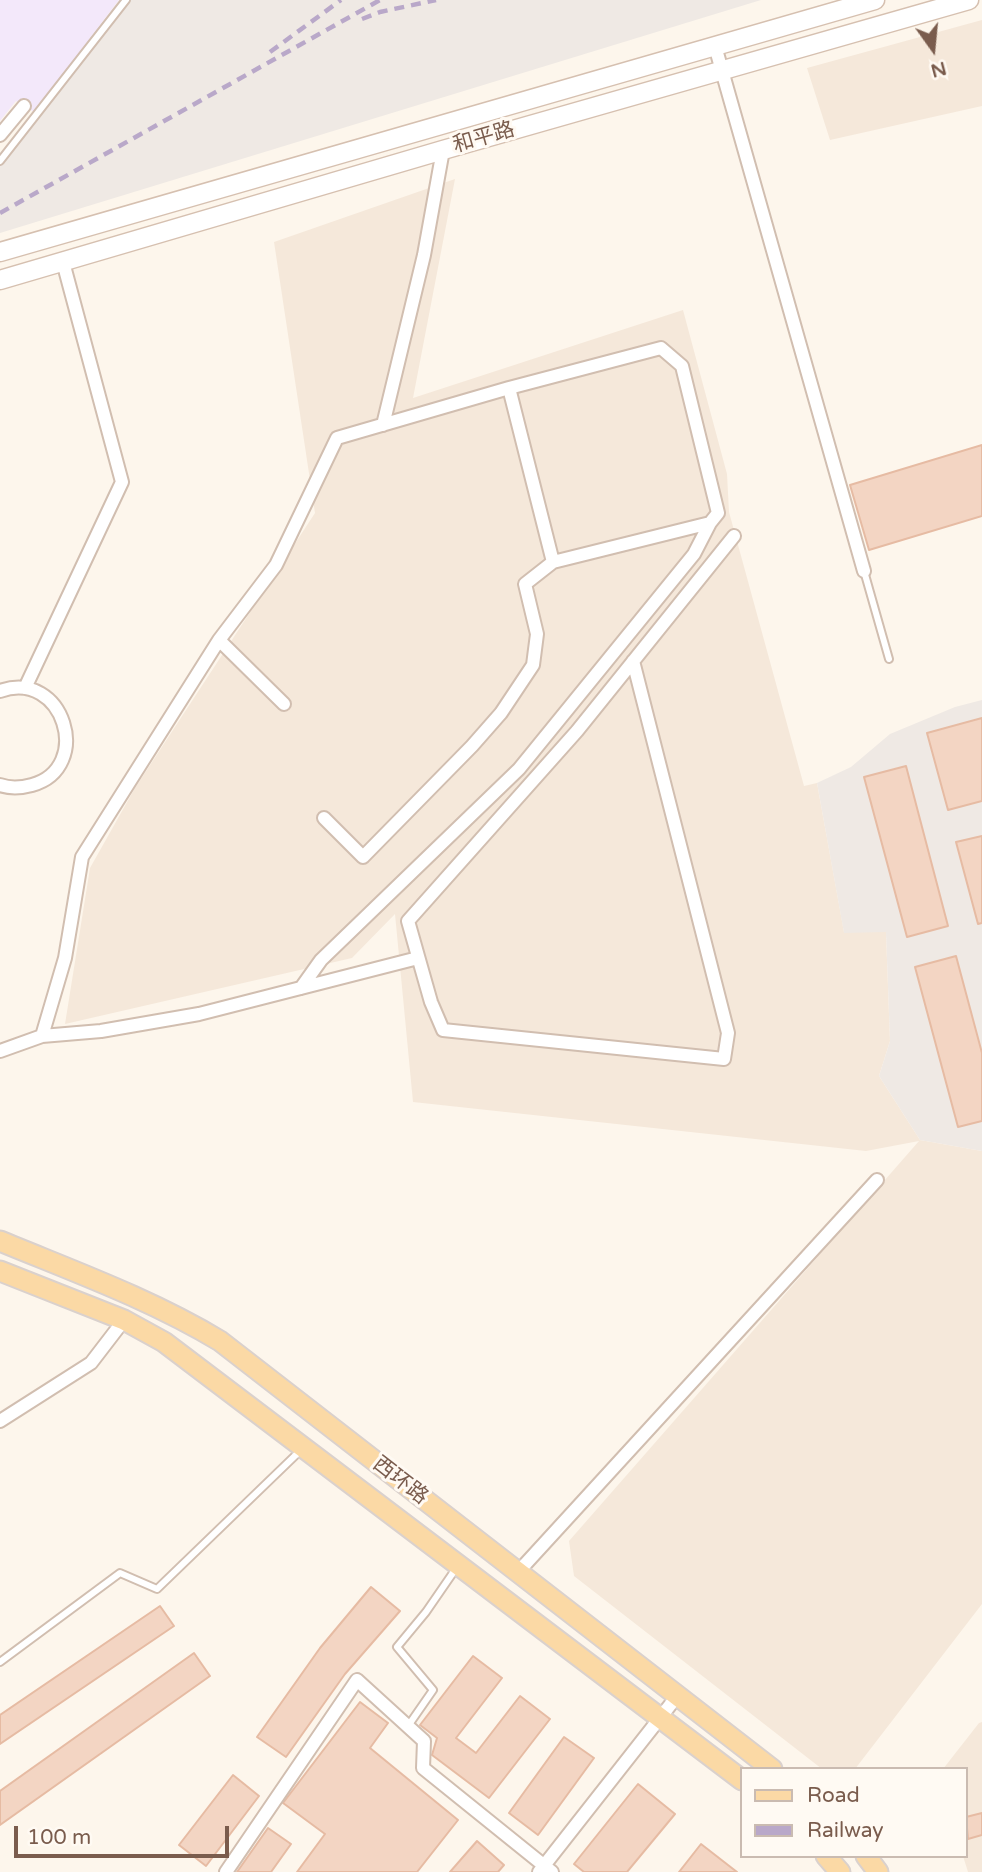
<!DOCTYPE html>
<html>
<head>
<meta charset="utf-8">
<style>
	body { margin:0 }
	#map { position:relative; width:982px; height:1872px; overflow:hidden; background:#fdf6ec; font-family:"Varela Round",sans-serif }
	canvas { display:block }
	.legend { position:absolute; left:740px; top:1767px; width:228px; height:91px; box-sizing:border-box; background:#fffaf3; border:2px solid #cabbb1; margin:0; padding:9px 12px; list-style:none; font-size:21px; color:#7a5c4d }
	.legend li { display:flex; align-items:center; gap:14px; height:35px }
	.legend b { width:35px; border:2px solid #cabbb1 }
	.north { position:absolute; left:898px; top:14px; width:70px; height:70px; -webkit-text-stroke:5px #fffaf3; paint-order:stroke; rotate:165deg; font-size:19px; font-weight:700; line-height:28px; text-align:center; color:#7a5c4d }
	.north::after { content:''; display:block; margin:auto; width:24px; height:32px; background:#7a5c4d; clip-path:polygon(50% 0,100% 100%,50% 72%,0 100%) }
	.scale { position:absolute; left:14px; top:1826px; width:215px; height:32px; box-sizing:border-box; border:4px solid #7a5c4d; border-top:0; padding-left:9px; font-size:21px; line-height:24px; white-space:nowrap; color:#7a5c4d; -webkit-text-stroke:5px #fffaf3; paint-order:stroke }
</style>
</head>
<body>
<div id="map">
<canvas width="982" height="1872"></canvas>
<ul class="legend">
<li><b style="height:9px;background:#fbd9a5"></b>Road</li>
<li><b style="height:9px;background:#b9a8c9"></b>Railway</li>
</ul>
<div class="north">N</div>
<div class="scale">100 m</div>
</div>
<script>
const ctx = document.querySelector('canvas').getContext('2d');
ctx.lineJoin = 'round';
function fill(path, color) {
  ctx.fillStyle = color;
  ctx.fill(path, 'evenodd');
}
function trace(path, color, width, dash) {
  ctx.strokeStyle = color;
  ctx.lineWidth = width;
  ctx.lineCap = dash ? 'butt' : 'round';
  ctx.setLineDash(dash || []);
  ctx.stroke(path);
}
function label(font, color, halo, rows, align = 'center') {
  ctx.font = font + ' "Varela Round","Noto Sans SC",sans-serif';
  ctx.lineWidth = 6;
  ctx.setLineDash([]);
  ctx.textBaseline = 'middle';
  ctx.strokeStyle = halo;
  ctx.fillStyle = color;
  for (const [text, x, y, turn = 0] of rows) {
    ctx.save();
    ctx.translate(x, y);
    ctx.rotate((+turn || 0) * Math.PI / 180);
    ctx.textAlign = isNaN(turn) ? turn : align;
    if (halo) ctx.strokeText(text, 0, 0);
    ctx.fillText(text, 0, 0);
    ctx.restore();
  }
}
fill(new Path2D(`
	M982,20V106L830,140L807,68Z
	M455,179L413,398L683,310L727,474L729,512L804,786L817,783L844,932H886L890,1041L879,1076L920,1140L982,1151V1604L855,1769H822L574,1576L569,1541L919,1141L866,1151L413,1102L395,914L352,958L65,1024L90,868L135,788L315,513L274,242Z
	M982,1722V1872H968L963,1856H966V1769H943L979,1723Z`), '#f5e8da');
fill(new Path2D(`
	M119,0H761L0,233V156Z
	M982,700V1151L920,1140L879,1076L890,1041L886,932L844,933L817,783L851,767L890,734L955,707Z`), '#efe9e4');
fill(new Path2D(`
	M0,0H119L34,112L16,101L0,121Z`), '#f3e8fa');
const building = new Path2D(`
	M982,445V516L869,550L850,485Z
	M982,718V801L948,810L927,733Z
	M906,766L948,926L907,937L864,777Z
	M982,836V923L978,924L956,842Z
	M956,956L982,1053V1121L958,1127L915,967Z
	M371,1587L400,1611L345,1674L286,1757L257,1737L320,1648Z
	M160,1606L174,1626L0,1744V1715Z
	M194,1653L210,1676L0,1825V1791Z
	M473,1656L502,1678L456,1738L476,1753L520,1696L550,1719L489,1798L432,1755L437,1738L420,1725Z
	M360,1702L388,1723L370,1748L458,1820L417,1872H297L325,1834L283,1803Z
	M564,1737L594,1758L538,1835L509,1813Z
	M233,1775L259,1796L206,1866L179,1845Z
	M638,1784L675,1814L627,1872H584L574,1864Z
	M982,1813V1835L968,1839L966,1817Z
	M268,1828L291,1844L271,1872H237Z
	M477,1841L504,1865L498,1872H450Z
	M701,1844L737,1872H679Z`);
fill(building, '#f3d5c3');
trace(building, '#e6bba3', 2);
const service = new Path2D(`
	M0,161L126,0
	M864,571L889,659
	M0,1662L120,1573L157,1589L302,1449
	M408,1726L433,1690L397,1647L426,1612L457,1567`);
const minor = new Path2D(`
	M715,46L864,571
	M0,135L24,106
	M509,388L553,562
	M383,425L424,255L443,150
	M219,640L284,704
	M633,661L728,1033L724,1059L443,1030L431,1002L408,921L577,731L734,536
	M25,688L122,482L63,262
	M0,691C64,668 94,768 32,785C21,788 11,789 0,785
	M324,818L363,857L472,746L501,713L533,665L537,634L525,584L553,562L710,523
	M42,1036L65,958L82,857L219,640L276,565L337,438L509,388L661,348L682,366L718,513L710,523L694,554L519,769L321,960L301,988
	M0,1051L42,1036L101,1031L199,1014L418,958
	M0,1421L91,1363L124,1320
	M519,1571L877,1180
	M226,1872L357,1680L424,1741L423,1768L552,1872
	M539,1872L678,1695`);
const secondary = new Path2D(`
	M0,252L875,0
	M0,280L443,150L969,0`);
const primary = new Path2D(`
	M0,1241C75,1272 150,1299 220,1341L772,1769
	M0,1271L124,1320L164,1342L742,1780
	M826,1856L840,1872
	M866,1856L878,1872`);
trace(service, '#d1beb0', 10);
trace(minor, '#d1beb0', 16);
trace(secondary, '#d6c0b0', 21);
trace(primary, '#dad1cd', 23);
trace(service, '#fff', 6);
trace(minor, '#fff', 12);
trace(secondary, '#fff', 18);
trace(primary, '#fbd9a5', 19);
trace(new Path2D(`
	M362,19L380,12L436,0
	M270,52L341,0
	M0,213L380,0`), '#b9a8c9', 4.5, [10, 7]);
label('21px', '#7a5c4d', '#fffaf3', [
	["和平路",484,138,-16],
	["西环路",400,1481,38]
]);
</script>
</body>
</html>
